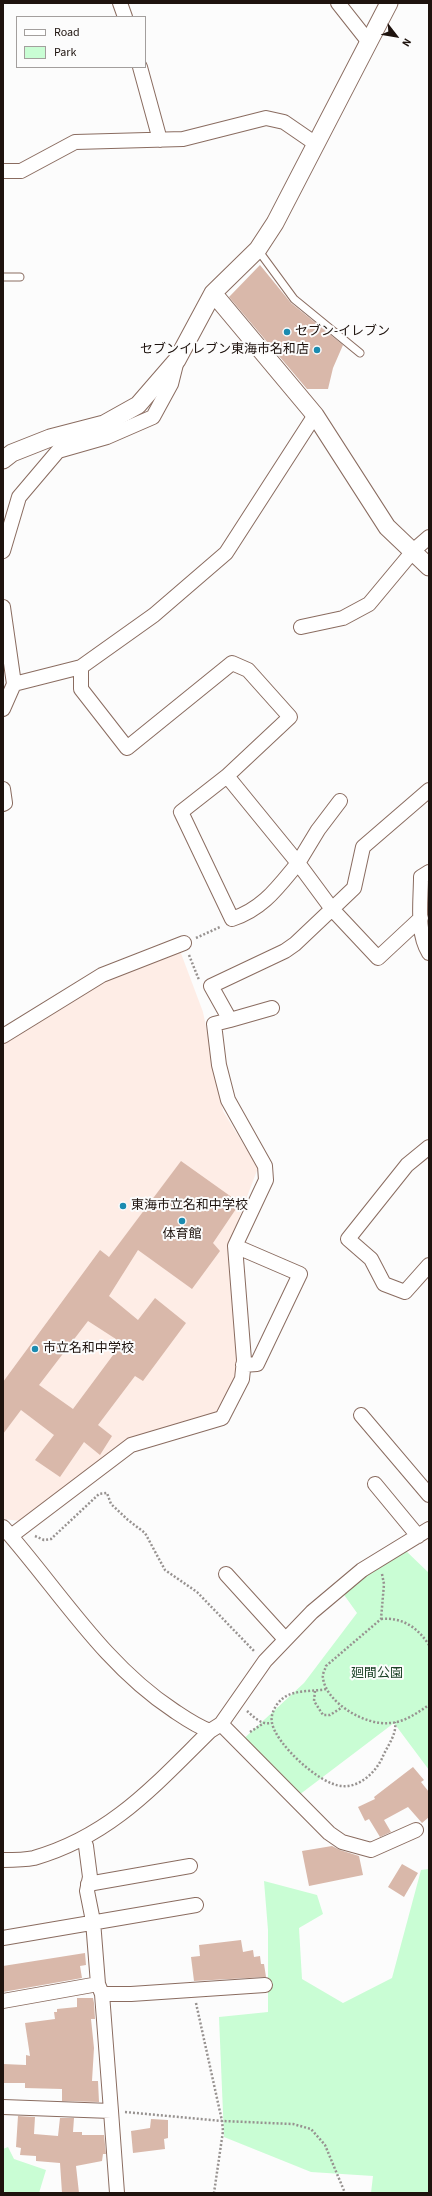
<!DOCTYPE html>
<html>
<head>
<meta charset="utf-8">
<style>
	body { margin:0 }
	#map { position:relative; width:432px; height:2196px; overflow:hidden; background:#fcfcfc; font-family:"Source Sans 3",sans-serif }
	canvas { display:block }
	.frame { position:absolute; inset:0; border:4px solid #1e130e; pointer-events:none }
	.legend { position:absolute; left:16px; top:16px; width:130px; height:52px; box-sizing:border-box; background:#fcfcfc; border:1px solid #a39f9d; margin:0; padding:5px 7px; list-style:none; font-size:12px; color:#1e130e }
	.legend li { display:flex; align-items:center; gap:8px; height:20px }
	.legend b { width:20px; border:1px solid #a39f9d }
	.north { position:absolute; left:376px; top:16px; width:40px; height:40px; -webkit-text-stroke:3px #fcfcfc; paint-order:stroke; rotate:121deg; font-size:11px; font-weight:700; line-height:16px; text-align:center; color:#1e130e }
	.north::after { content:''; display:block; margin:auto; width:14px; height:18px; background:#1e130e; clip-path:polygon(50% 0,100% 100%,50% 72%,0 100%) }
</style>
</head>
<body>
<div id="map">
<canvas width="432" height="2196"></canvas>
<div class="frame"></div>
<ul class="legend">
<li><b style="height:5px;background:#fff"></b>Road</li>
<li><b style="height:11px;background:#c9fdd4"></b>Park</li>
</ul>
<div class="north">N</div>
</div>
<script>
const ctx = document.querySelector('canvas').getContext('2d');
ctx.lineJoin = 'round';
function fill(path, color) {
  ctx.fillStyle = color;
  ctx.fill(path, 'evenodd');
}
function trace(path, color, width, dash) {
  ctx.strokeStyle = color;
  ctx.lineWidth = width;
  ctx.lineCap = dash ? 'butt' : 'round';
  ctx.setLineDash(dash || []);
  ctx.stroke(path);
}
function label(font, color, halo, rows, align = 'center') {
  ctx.font = font + ' "Source Sans 3","Noto Sans JP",sans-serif';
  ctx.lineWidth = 4;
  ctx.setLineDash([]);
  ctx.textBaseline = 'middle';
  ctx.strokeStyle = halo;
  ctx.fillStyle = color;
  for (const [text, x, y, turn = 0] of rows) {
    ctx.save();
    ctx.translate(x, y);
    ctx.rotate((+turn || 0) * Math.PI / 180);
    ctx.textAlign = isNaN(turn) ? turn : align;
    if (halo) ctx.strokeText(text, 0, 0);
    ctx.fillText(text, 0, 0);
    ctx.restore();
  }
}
fill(new Path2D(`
	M179,948L203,1012L223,1111L258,1168L229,1244L238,1375L218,1413L127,1439L19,1521L4,1519L3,1044L67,1004L92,985Z`), '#feede6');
fill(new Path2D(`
	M405,1550L429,1573V1770L394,1723L299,1795L238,1744L304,1683L357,1613L342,1592Z
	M429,1869V2193H371L373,2176L311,2172L224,2137L219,2017L268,2012V1930L264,1881L317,1895L323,1914L299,1928L302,1979L343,2003L392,1978L421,1870Z
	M8,2147L14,2159L46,2170L39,2193H3V2149Z`), '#c9fdd4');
fill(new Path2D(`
	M260,265L291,303L343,345L333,368L328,389H307L229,297Z
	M181,1161L240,1203L213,1243L220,1251L192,1289L138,1250L109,1296L138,1320L155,1298L186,1323L143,1381L135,1376L98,1425L112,1436L100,1455L84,1442L60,1477L35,1460L54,1435L21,1410L3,1434V1382L100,1250L109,1257ZM88,1321L122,1343L73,1409L39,1385Z
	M413,1767L424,1780L421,1782L429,1792V1817L422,1823L408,1807L384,1820L391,1832L380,1837L369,1819L365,1821L358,1807L375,1799L374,1797Z
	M332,1846L340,1850L359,1856L363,1875L309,1886L302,1851Z
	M402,1864L418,1873L404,1897L388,1887Z
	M241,1940L243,1952L253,1950L254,1957L260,1956L261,1964H264L266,1977L194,1981L191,1957L200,1956L199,1945Z
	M85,1953L86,1965L80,1966L82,1978L3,1992V1966Z
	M77,1998H93L94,2003L95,2019H91L94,2048L92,2081H98L99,2102L62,2101V2089L25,2088V2083H3V2064L26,2065V2055L30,2056L25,2023L55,2019L54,2012H57V2009L77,2007Z
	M18,2116L35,2117L34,2134L58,2136L60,2118H74L73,2132H82V2135H104L106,2154H103L102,2161L76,2166L79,2193H62L60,2163L36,2161V2156L20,2155L21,2148L16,2147Z
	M151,2119L168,2120V2138L164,2139L165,2149L133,2153L131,2131L150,2128Z`), '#d9b8aa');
const service = new Path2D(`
	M258,250L294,299L360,353
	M3,277H20`);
const minor = new Path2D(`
	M120,3L125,17
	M338,3L368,41
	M140,67L160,140
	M3,171H21L75,142L183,139L266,118L284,122L316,144
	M3,551L19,497L58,451L107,437L153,417L171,384L177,360
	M3,607L14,684L81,667L154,615L226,553L315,415
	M301,627L343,618L369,604L414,550L429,537
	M81,667V689L127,748L232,663L248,670L290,717L227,776L181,812L232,919C263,909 278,887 298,863L332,909L354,888L363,847L429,790
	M3,709L14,684
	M227,776L298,863L318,830L340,801
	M3,789L5,803L3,804
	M429,872L421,877C421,901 416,932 429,953
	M230,1020L272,1008
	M3,1036L102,975L184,943
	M429,1147L407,1165L348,1239L371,1259L384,1284L405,1292L429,1265
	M235,1246L300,1274L257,1364L243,1365
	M361,1415L429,1495
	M375,1484L418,1536
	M3,1527C58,1589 103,1664 173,1710C185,1718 196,1726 210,1731
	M11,1536L131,1445L222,1418L242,1379L244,1360L235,1246L266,1180L265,1166L228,1100L219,1065L214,1024L230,1020L211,986L285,951L295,944L332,909L378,958L421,918
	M226,1574L285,1639
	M221,1724L329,1833L342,1842L371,1850L416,1830
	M3,1860C13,1860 24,1860 34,1858C111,1836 155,1785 210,1731L221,1724L265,1661L312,1612L362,1570L429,1529
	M88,1884L190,1866
	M3,1938L196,1905
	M102,1994H131L265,1985
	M3,2001L98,1984
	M3,2107L111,2111L102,1994L98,1984L93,1921L87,1891L90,1877L86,1846L83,1839
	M111,2111L117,2193`);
const tertiary = new Path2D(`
	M213,293L315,415L387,527L429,567
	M3,460L12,453L50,438L104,424L138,405L177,360L213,293L258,249L275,223L389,3`);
trace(service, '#8a6c60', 9);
trace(minor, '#8a6c60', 16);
trace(tertiary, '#8a6c60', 19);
trace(new Path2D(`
	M196,938L220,927
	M189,955L199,980
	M35,1536L44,1540L51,1539L99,1494L107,1493L111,1504L128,1520L145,1533L165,1570L197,1592L254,1651
	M382,1574L384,1584L381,1619L326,1666C325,1670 322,1674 323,1678C326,1703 366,1726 390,1723C405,1722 417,1713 429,1705
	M381,1619C403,1617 418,1628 429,1645
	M326,1689C312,1692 294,1689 282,1699C276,1704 270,1714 272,1723C276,1744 320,1785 342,1786C360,1788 377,1771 383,1756C388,1745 397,1734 395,1722
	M315,1691L314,1701L323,1715H330L341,1708
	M247,1711C254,1717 261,1725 271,1723
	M250,1732L264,1723
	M196,2003L222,2121L223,2131L214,2193
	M125,2112L222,2121L293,2124L311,2129L325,2145L345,2193`), '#979290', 2.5, [2, 2]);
trace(service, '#fff', 7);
trace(minor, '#fff', 14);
trace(tertiary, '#fff', 17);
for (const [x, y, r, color] of [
	[287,332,4,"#1b8bb0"],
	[317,350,4,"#1b8bb0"],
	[123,1206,4,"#1b8bb0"],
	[182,1221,4,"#1b8bb0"],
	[35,1349,4,"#1b8bb0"]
]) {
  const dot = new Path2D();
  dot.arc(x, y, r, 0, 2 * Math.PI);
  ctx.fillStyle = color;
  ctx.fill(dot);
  trace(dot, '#fcfcfc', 1.5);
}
label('13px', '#1e130e', '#fcfcfc', [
	["セブン-イレブン",295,332],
	["セブンイレブン東海市名和店",309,350,"right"],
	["東海市立名和中学校",131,1206],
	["体育館",182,1235,"center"],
	["市立名和中学校",43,1349]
], 'left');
label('13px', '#1c4227', '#fcfcfc', [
	["廻間公園",377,1674]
]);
</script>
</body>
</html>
